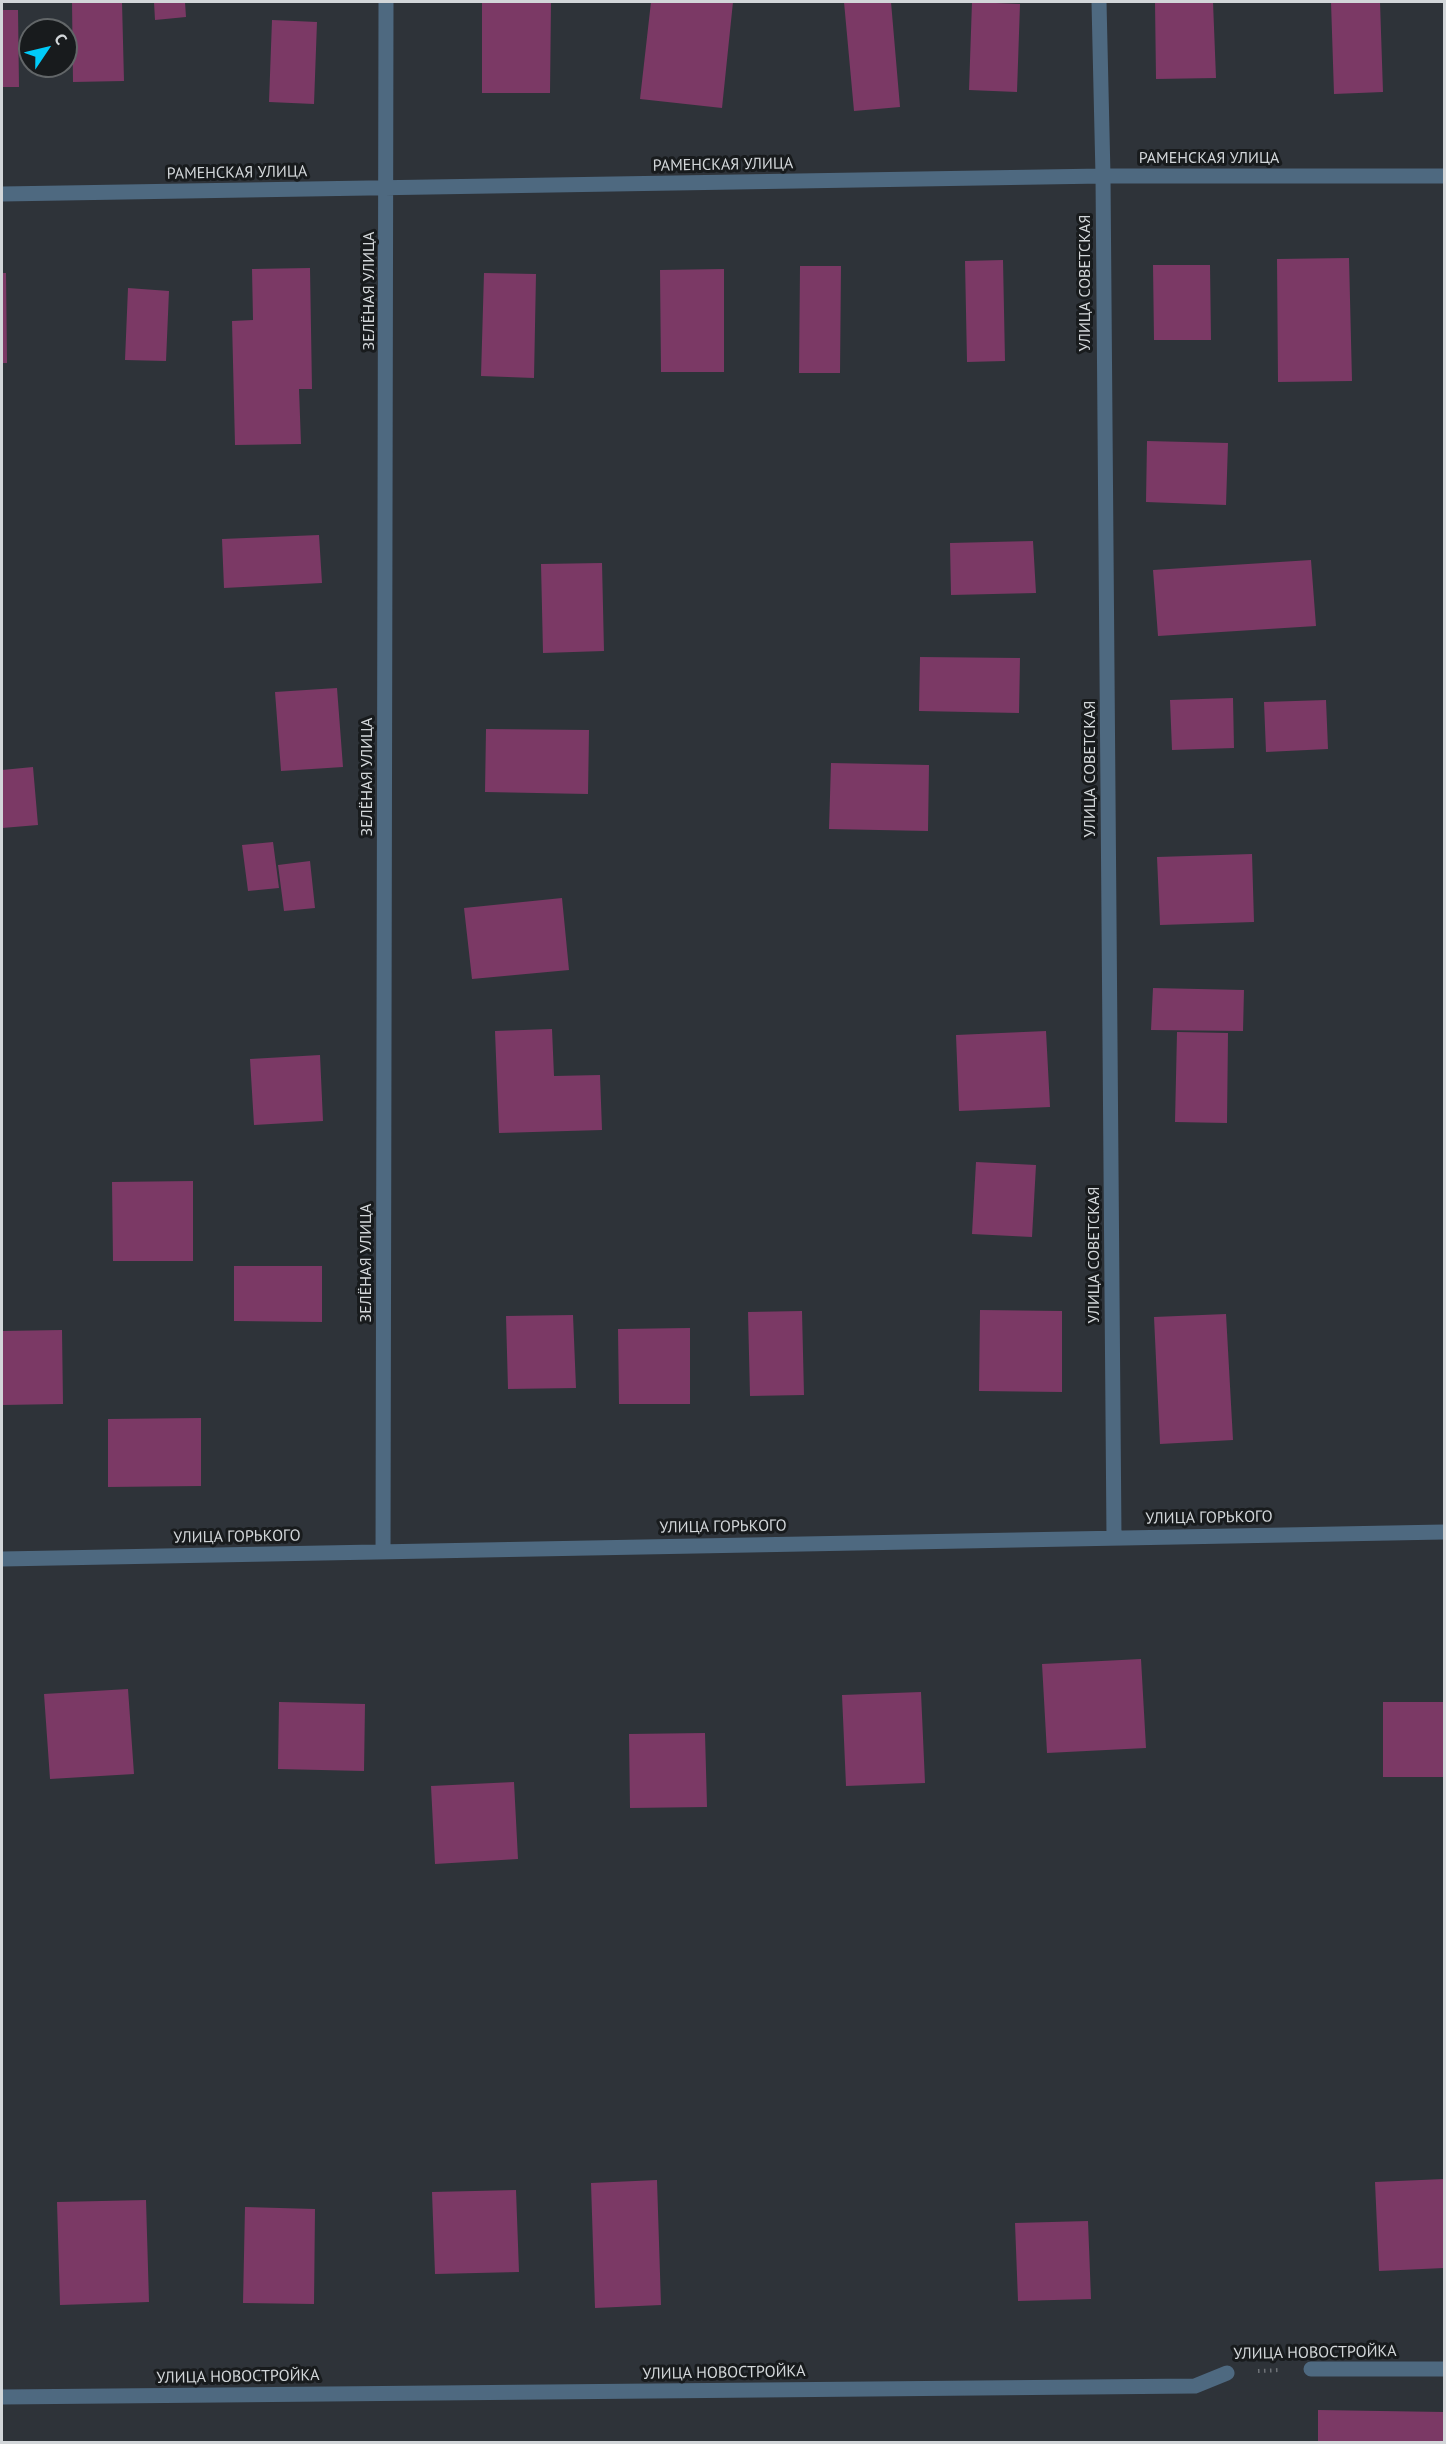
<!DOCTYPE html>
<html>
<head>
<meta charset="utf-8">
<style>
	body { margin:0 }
	#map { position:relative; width:1446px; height:2444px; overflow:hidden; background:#2e3339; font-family:"PT Sans",sans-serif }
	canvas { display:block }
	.frame { position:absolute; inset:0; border:3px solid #d2d6d9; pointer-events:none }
	.north { position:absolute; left:18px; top:18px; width:60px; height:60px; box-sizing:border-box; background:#181b1d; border:2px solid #626668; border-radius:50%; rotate:55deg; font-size:16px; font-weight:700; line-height:24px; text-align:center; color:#d2d6d9 }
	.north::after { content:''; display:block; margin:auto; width:21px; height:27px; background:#00cbf9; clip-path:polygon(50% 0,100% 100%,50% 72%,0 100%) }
</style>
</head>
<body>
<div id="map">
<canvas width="1446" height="2444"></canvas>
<div class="frame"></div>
<div class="north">С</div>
</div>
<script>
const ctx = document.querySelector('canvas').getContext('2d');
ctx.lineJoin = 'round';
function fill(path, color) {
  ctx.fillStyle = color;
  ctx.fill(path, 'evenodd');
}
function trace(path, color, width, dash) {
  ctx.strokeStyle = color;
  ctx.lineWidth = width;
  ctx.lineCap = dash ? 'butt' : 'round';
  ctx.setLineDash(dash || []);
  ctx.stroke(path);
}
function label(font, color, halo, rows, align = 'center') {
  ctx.font = font + ' "PT Sans",sans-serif';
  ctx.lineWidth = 6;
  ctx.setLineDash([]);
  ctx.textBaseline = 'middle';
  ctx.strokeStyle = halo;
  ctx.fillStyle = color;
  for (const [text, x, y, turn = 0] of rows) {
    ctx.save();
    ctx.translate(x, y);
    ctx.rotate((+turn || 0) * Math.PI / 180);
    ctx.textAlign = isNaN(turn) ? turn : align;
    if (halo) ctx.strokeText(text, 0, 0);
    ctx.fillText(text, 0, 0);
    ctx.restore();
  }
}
fill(new Path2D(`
	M72,2H122L124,81L73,82Z
	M154,2H185L186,17L155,20Z
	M482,2H551L550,93H482Z
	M651,2H733L722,108L640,99Z
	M844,2H891L900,107L854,111Z
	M972,2L1020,4L1017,92L969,90Z
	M1155,2H1213L1216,78L1156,79Z
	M1331,2H1380L1383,92L1334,94Z
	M2,10H18L19,87H2Z
	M272,20L317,22L314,104L269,102Z
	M1349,258L1352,381L1278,382L1277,259Z
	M1003,260L1005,361L967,362L965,261Z
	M1153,265H1210L1211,340H1154Z
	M800,266H841L840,373H799Z
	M310,268L312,389H299L301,444L235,445L232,321L253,320L252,269Z
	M724,269V372H661L660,270Z
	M2,273H6L7,363H2Z
	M484,273L536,274L534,378L481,376Z
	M128,288L169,291L166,361L125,360Z
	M1147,441L1228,443L1226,505L1146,502Z
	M319,535L322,583L224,588L222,539Z
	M1033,541L1036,593L951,595L950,543Z
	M1311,560L1316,626L1158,636L1153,570Z
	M602,563L604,651L543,653L541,564Z
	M920,657L1020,658L1019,713L919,711Z
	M337,688L343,767L281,771L275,692Z
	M1233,698L1234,748L1172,750L1170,700Z
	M1326,700L1328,749L1266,752L1264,702Z
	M486,729L589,730L588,794L485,792Z
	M831,763L929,765L928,831L829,829Z
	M33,767L38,825L2,828V770Z
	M273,842L279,888L248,891L242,845Z
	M1252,854L1254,922L1160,925L1157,857Z
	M310,861L315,908L284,911L278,865Z
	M562,898L569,970L472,979L464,908Z
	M1153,988L1244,990L1243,1031L1151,1030Z
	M552,1029L554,1076L600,1075L602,1130L499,1133L495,1031Z
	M1046,1031L1050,1107L959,1111L956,1035Z
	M1177,1032L1228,1033L1227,1123L1175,1122Z
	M320,1055L323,1121L254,1125L250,1059Z
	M976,1162L1036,1165L1032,1237L972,1234Z
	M193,1181V1261H113L112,1182Z
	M234,1266H322V1322L234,1321Z
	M980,1310L1062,1311V1392L979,1391Z
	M802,1311L804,1395L750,1396L748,1312Z
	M1226,1314L1233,1440L1160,1444L1154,1317Z
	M573,1315L576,1388L508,1389L506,1316Z
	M690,1328V1404H619L618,1329Z
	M62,1330L63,1404L2,1405V1331Z
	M201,1418V1486L108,1487V1419Z
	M1141,1659L1146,1748L1047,1753L1042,1664Z
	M128,1689L134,1774L50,1779L44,1694Z
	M921,1692L925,1783L846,1786L842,1695Z
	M279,1702L365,1704L364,1771L278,1769Z
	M1383,1702H1444V1777H1383Z
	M705,1733L707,1807L630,1808L629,1734Z
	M514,1782L518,1859L435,1864L431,1786Z
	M1444,2179V2268L1379,2271L1375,2182Z
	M657,2180L661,2305L595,2308L591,2183Z
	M516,2190L519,2272L435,2274L432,2192Z
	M146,2200L149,2302L60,2305L57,2202Z
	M245,2207L315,2209L314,2304L243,2303Z
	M1088,2221L1091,2299L1018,2301L1015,2223Z
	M1318,2410L1444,2412V2442H1318Z`), '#7b3965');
trace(new Path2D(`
	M1258,2371L1280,2370`), '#6f7378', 4, [1.5, 4.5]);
trace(new Path2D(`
	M1099,2L1103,176L1114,1537
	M2,194L1103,176H1444
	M383,1552L386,2
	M2,1559L1444,1532
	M1311,2369H1444
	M2,2397L1195,2386L1227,2373`), '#4e6980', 15);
label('16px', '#d2d6d9', '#181b1d', [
	["РАМЕНСКАЯ УЛИЦА",1209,158],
	["РАМЕНСКАЯ УЛИЦА",723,165,-1],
	["РАМЕНСКАЯ УЛИЦА",237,173,-1],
	["УЛИЦА СОВЕТСКАЯ",1085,283,-90],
	["ЗЕЛЁНАЯ УЛИЦА",369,291,-90],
	["УЛИЦА СОВЕТСКАЯ",1090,769,-90],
	["ЗЕЛЁНАЯ УЛИЦА",367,777,-90],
	["УЛИЦА СОВЕТСКАЯ",1094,1255,-90],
	["ЗЕЛЁНАЯ УЛИЦА",366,1263,-90],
	["УЛИЦА ГОРЬКОГО",1209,1518,-1],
	["УЛИЦА ГОРЬКОГО",723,1527,-1],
	["УЛИЦА ГОРЬКОГО",237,1537,-1],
	["УЛИЦА НОВОСТРОЙКА",1315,2353,-1],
	["УЛИЦА НОВОСТРОЙКА",724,2373,-1],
	["УЛИЦА НОВОСТРОЙКА",238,2377,-1]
]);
</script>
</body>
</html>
